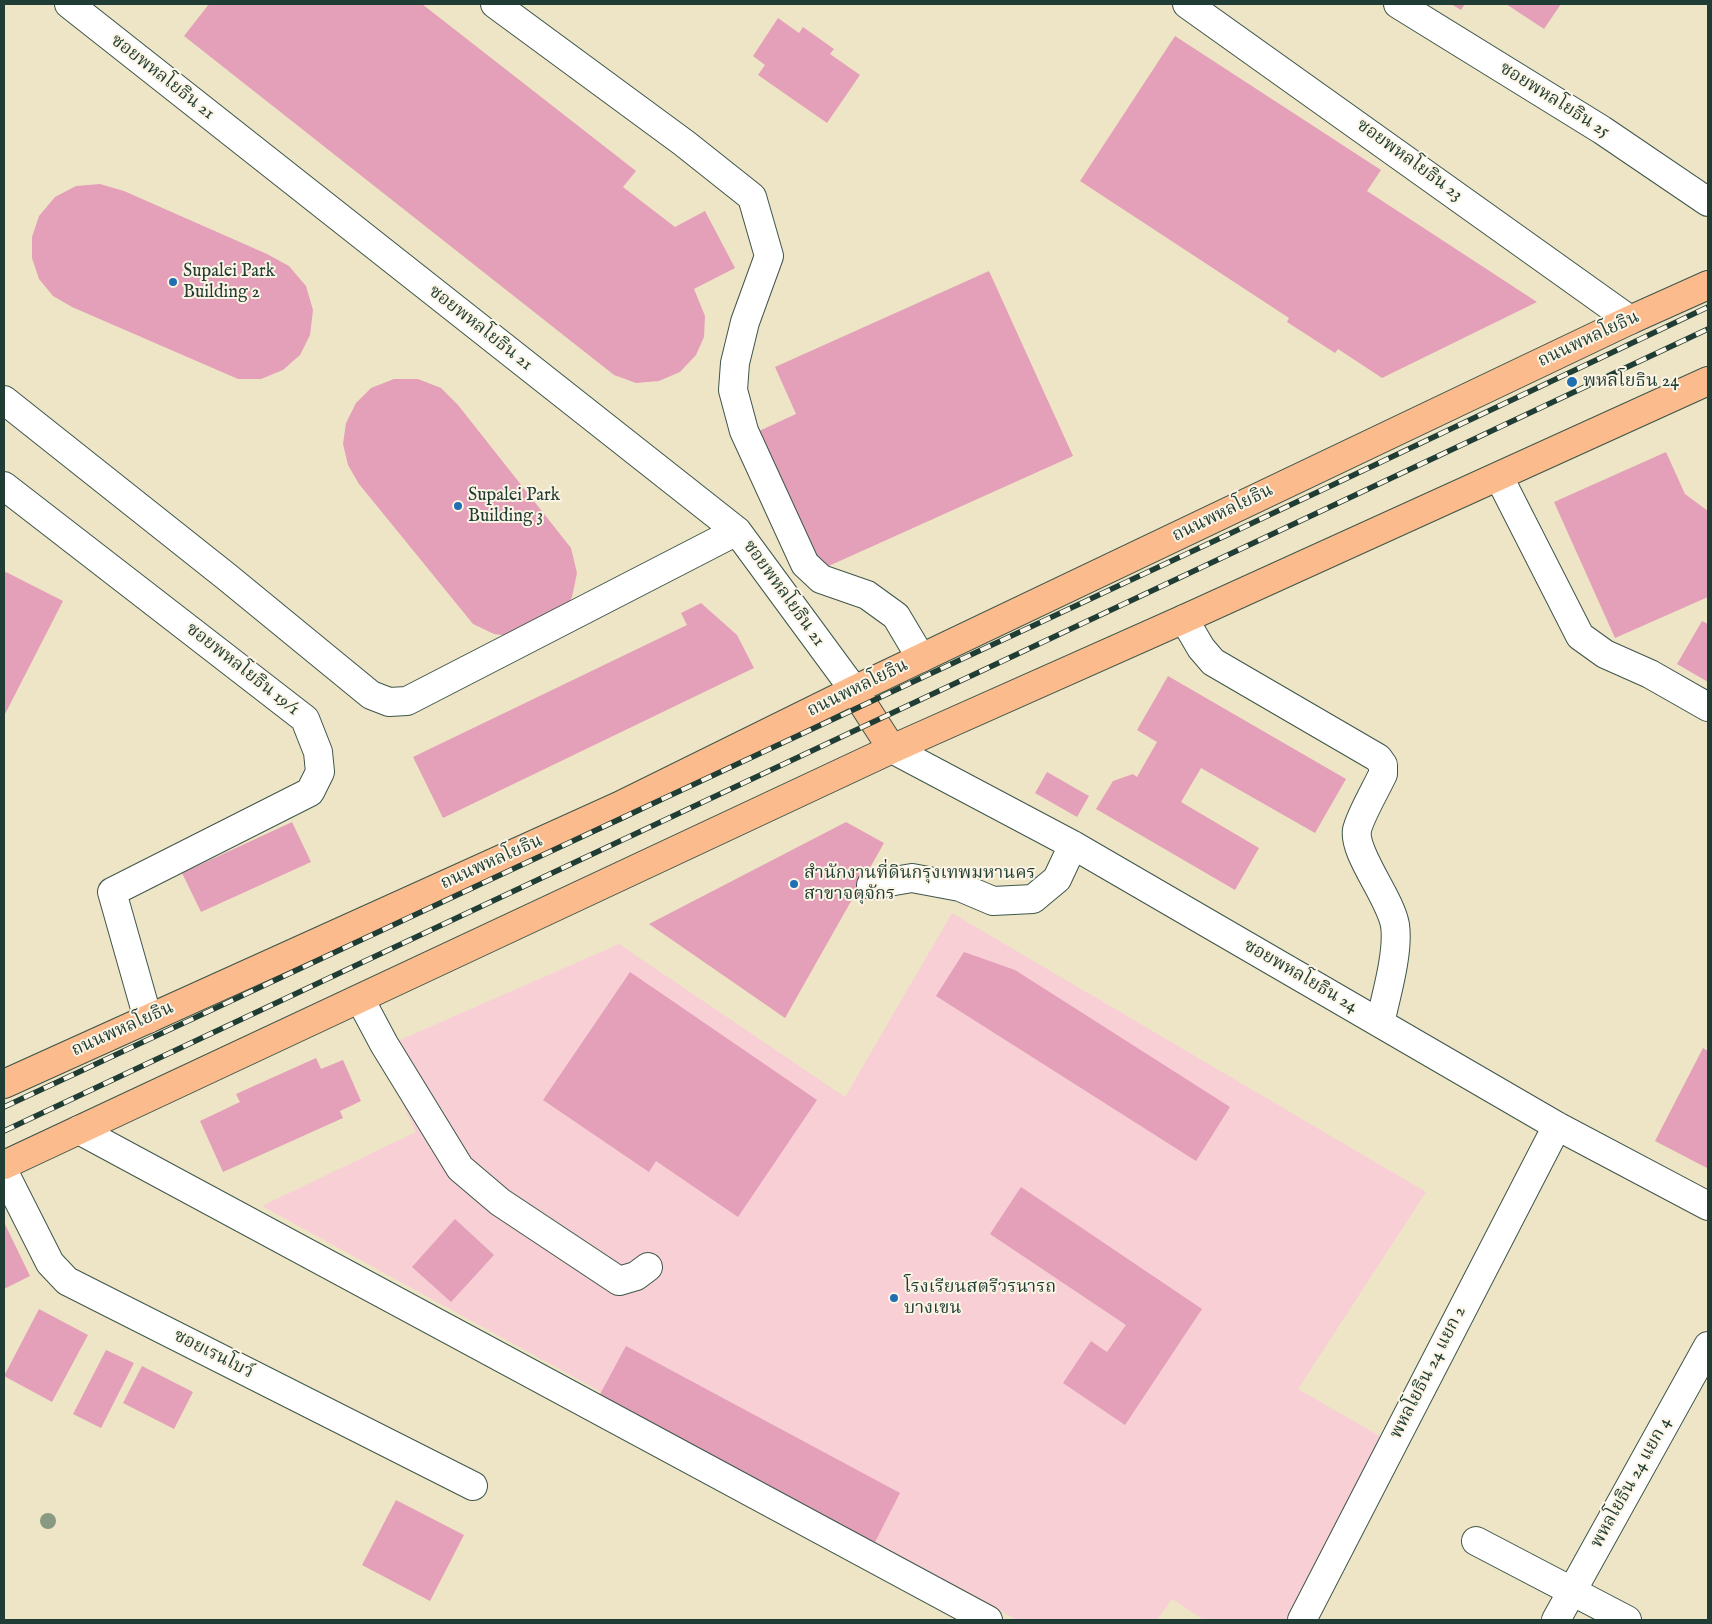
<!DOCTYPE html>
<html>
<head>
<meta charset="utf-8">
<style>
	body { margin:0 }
	#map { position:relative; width:1712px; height:1624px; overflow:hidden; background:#eee5c6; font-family:"IM FELL English",serif }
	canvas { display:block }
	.frame { position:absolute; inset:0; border:5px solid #1f3d34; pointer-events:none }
</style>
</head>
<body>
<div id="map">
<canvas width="1712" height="1624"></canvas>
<div class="frame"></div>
</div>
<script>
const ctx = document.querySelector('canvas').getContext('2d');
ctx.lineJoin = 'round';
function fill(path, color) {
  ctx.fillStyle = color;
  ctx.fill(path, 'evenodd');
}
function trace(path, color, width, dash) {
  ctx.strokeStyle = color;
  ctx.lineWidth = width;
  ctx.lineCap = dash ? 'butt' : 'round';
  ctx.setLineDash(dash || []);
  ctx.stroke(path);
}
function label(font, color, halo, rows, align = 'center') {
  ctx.font = font + ' "IM FELL English","Noto Serif Thai",serif';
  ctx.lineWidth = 4;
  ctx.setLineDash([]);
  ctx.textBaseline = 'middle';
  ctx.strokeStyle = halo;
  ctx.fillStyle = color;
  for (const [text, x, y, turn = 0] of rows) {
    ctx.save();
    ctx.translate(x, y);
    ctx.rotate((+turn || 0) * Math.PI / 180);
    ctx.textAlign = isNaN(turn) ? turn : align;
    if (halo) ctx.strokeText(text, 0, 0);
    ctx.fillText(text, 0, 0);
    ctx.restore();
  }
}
fill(new Path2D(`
	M952,913L1426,1192L1298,1389L1383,1438L1288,1620H1204L1172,1599L1157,1620H1017L262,1206L416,1132L377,1050L619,944L845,1097Z`), '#f7cfd5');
fill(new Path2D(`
	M209,4H422L636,171L623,187L675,227L705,211L735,268L694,289L705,316L704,337L696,355L680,372L659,381L636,383L614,375L184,36Z
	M1451,4H1465L1461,10Z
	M1506,4H1561L1544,29Z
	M778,18L799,33L803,27L834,49L830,54L860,75L827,123L758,75L765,65L753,56Z
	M1175,36L1381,170L1367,191L1537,302L1382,378L1338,349L1335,353L1287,322L1289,318L1080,181Z
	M100,184L124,191L267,254L289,266L306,286L313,310L310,335L300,355L283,370L261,379H238L72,307L53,296L39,279L32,258V237L39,216L55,197L76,186Z
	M989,271L1073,456L822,569L759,431L796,414L775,367Z
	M394,379H418L441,388L458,405L571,548L577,573L572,597L559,618L517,637L494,634L473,624L359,484L348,465L343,444L346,423L356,403L371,388Z
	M1666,452L1685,494L1708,511V597L1615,638L1554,502Z
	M4,571L63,601L4,716Z
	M701,603L737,635L754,668L443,818L413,757L687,625L681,613Z
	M1702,621L1708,624V682L1677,664Z
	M1168,676L1346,779L1315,833L1201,768L1181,802L1259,848L1235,890L1096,809L1113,781L1133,774L1137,777L1157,742L1137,730Z
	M1047,772L1089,796L1077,817L1035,793Z
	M292,822L311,862L201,912L182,873Z
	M846,822L884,843L785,1018L649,924Z
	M964,952L1015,970L1230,1107L1196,1161L936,996Z
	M630,972L817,1100L738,1217L656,1161L649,1172L543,1100Z
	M1703,1048L1708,1051L1707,1168L1655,1141Z
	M316,1058L321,1069L343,1060L361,1101L340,1111L343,1118L223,1172L200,1121L240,1102L236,1094Z
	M1021,1187L1202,1309L1125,1425L1063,1383L1091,1341L1107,1352L1126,1325L990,1234Z
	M455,1219L494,1255L451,1302L412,1267Z
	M4,1222L30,1276L4,1289Z
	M39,1309L88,1335L52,1402L4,1376Z
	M626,1346L900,1493L874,1544L599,1396Z
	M106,1350L134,1363L101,1428L73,1414Z
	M142,1366L193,1392L174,1429L123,1403Z
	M396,1500L464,1535L430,1601L362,1565Z`), '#e4a0b9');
const minor = new Path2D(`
	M69,4L737,531L854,690
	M495,4L684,143L752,197L769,256L745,322L735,363L733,390L744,431L805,564L821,579L867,595L896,616L921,658
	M1187,4L1630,320
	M1398,4L1602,130L1708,202
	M4,400L227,577L371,695L389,702L407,701L737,531
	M1499,477L1580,636L1605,654L1650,674L1708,707
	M4,486L305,719L318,752L320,772L310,792L112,892L148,1019
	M1184,619L1201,648L1213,662L1378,758L1383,765V774C1376,789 1360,816 1357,830C1353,853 1390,897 1395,925C1399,952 1386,996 1380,1023
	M892,749L1073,845L1557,1126L1708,1206
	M871,885L912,878L960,887L993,901L1033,899L1057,879L1073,845
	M360,999L384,1044L460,1168L500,1202L619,1281L636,1276L648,1267
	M79,1130L988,1620
	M4,1172L50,1263L67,1281L473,1486
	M1476,1541L1627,1620
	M1302,1620L1557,1126
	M1556,1620L1708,1346`);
const major = new Path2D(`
	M854,690L892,749
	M4,1084L619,806L854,690L1630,320L1708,285
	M4,1165L892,749L1184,619L1708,381`);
trace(minor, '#3e564a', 30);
trace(major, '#3e564a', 30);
trace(minor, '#fff', 28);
trace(major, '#fbbb8d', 28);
const rail = new Path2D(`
	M4,1107L1227,535L1708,307
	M4,1131L1708,329`);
trace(rail, '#1f3d34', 5.5);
trace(rail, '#fcf5e5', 4, [11]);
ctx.fillStyle = '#889a82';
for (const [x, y] of [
	[48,1521]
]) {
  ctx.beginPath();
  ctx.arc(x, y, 8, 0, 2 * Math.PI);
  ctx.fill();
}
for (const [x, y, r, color] of [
	[173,282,5,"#1f6fb2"],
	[1572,382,6,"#1f6fb2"],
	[458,506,5,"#1f6fb2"],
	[794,884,5,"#1f6fb2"],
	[894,1298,5,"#1f6fb2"]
]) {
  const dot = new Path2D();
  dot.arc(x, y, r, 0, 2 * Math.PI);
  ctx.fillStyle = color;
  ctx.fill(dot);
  trace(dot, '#fcf5e5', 2);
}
label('18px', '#1f3d34', '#fcf5e5', [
	["ซอยพหลโยธิน 21",162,78,38],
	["ซอยพหลโยธิน 25",1554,101,32],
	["ซอยพหลโยธิน 23",1409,161,36],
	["ซอยพหลโยธิน 21",480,329,38],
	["ถนนพหลโยธิน",1589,340,-25],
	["ถนนพหลโยธิน",1223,514,-26],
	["ซอยพหลโยธิน 21",783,594,54],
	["ซอยพหลโยธิน 19/1",242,670,38],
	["ถนนพหลโยธิน",858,689,-26],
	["ถนนพหลโยธิน",492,863,-24],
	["ซอยพหลโยธิน 24",1300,977,30],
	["ถนนพหลโยธิน",123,1030,-24],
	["ซอยเรนโบว์",213,1355,27],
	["พหลโยธิน 24 แยก 2",1429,1373,-63],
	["พหลโยธิน 24 แยก 4",1632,1483,-61]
]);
label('18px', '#1f3d34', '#fcf5e5', [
	["Supalei Park",183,272],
	["Building 2",183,293],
	["พหลโยธิน 24",1583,382],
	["Supalei Park",468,496],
	["Building 3",468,517],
	["สำนักงานที่ดินกรุงเทพมหานคร",804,874],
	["สาขาจตุจักร",804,895],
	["โรงเรียนสตรีวรนารถ",904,1288],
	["บางเขน",904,1309]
], 'left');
</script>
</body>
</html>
